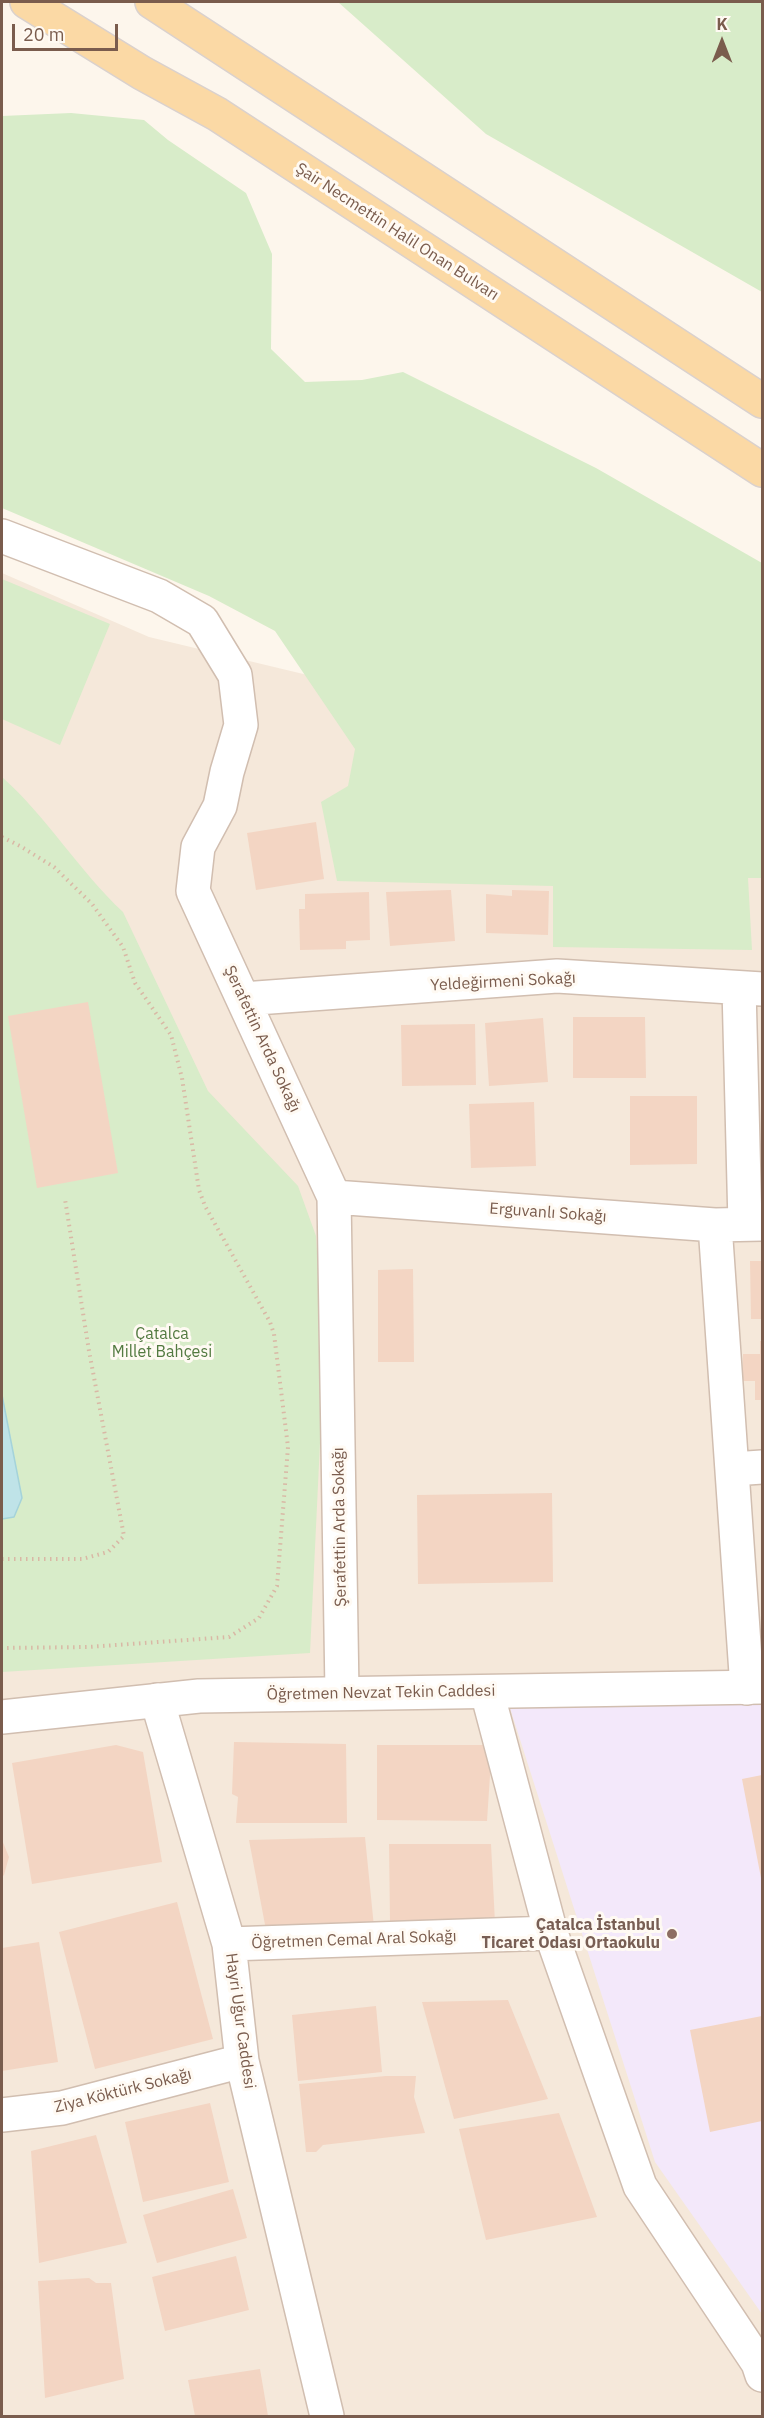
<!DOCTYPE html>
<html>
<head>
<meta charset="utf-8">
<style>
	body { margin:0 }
	#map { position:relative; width:764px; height:2418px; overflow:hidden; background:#fdf6ec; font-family:"IBM Plex Sans",sans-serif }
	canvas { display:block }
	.frame { position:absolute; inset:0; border:3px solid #7a5c4d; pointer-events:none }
	.north { position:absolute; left:692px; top:12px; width:60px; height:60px; -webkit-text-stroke:4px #fffaf3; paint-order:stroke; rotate:0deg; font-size:16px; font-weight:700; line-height:24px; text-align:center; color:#7a5c4d }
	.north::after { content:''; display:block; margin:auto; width:21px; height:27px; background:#7a5c4d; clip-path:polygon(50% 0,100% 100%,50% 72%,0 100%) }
	.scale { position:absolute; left:12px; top:24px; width:106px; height:27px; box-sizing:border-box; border:3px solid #7a5c4d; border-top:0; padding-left:8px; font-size:18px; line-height:21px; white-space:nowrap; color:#7a5c4d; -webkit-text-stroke:4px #fffaf3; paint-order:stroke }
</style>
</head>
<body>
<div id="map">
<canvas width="764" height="2418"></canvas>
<div class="frame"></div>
<div class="north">K</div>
<div class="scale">20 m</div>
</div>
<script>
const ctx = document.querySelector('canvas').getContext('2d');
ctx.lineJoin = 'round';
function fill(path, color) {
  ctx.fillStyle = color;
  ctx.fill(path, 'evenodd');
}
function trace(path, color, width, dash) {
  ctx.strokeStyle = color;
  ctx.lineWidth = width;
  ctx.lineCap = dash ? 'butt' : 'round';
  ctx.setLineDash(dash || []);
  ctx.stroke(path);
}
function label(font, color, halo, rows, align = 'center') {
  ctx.font = font + ' "IBM Plex Sans",sans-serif';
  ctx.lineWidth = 6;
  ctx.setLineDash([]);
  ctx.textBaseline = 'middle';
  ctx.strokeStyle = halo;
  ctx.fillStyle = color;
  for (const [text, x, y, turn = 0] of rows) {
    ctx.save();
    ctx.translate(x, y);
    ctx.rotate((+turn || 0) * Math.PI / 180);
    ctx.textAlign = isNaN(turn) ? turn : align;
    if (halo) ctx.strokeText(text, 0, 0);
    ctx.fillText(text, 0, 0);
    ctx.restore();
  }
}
fill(new Path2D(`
	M2,573L149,637L762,784V2416H2Z`), '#f5e8da');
fill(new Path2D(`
	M762,1699V2314L655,2162L509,1705Z`), '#f3e8fa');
fill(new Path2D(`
	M338,2H762V292L486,134Z
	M71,113L144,120L168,140L246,193L272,254L271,349L305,382L362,380L403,372L596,468L762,563V878H748L752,950L553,947V886L337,881L321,802L348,786L355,749L275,631L209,596L2,508V116Z
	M2,579L110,624L60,745L2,719Z
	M2,777C47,817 79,871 123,912L208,1091L298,1186L316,1236L324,1359L310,1653L2,1672Z`), '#d8ecc9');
const water = new Path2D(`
	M2,1395L22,1498L14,1517L2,1519Z`);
fill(water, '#bfe3e8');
trace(water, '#a5d3da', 1.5);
fill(new Path2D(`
	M316,822L324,879L256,890L247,833Z
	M451,890L455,941L390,946L386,892Z
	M512,890L549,891L548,935L486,933V894L512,896Z
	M369,892L370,940L346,941V949L300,950L299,909H305V894Z
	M88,1002L118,1173L37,1188L8,1016Z
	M573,1017H645L646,1078H573Z
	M543,1018L548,1082L489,1086L485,1023Z
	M475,1024L476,1085L402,1086L401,1025Z
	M630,1096H697V1164L630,1165Z
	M534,1102L536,1166L471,1168L469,1104Z
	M750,1261H762V1319H751Z
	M413,1269L414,1362H378V1270Z
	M760,1341H762V1400H755V1381H742L743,1354H760Z
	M552,1493L553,1582L418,1584L417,1495Z
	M234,1742L346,1744L347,1823H236L238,1797L232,1794Z
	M116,1745L143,1752L162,1862L32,1884L12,1763Z
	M377,1745H492L487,1821L377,1820Z
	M762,1775V1878H761L742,1779Z
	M365,1837L374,1927L266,1930L249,1840Z
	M2,1840L9,1857L4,1875L2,1877Z
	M389,1844H491L495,1923L390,1921Z
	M177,1902L213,2039L95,2069L59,1932Z
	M39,1942L58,2062L2,2071V1948Z
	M508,2000L548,2099L454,2119L422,2002Z
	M376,2006L382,2072L298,2081L292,2015Z
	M762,2016V2121L710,2132L690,2030Z
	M386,2076H416L414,2097L425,2133L323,2145L316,2152H306L299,2084Z
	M210,2103L229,2182L143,2202L125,2122Z
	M559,2113L597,2217L486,2240L459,2129Z
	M96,2135L127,2243L39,2263L31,2151Z
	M233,2189L247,2238L157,2263L143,2215Z
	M236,2256L249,2310L165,2331L152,2277Z
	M89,2278L96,2283H111L124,2379L45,2398L38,2281Z
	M260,2369L268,2416H195L188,2380Z`), '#f3d5c3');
const minor = new Path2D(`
	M2,536L159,596L202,621L235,675L241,725L227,772L220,806L198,847L193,891L334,1197L342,1693
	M739,988L745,1224
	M243,999L557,976L762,989
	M334,1197L715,1225L762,1224
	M715,1225L747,1688
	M733,1469L762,1467
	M487,1692L551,1933L640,2186L758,2363L762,2375
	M157,1700L229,1944L242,2061L327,2416
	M229,1944L551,1933
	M2,2115L62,2108L242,2061`);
const tertiary = new Path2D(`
	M2,1717L199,1696L762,1687`);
const primary = new Path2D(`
	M27,2L142,73L217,114L762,470
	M152,2L762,401`);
trace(minor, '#d1beb0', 36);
trace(tertiary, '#d1beb0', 36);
trace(primary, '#dad1cd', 36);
trace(new Path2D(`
	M2,837L20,846L54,867L92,904L123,947L135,983L171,1035L182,1078L199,1190L205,1206L270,1322L274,1334L288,1447L277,1586L259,1618L229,1637L88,1647L2,1648
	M2,1559H82L108,1552L124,1536L89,1351L65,1199`), '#d9b8a5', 4, [1.5, 4.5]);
trace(minor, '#fff', 33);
trace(tertiary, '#fff', 33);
trace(primary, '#fbd9a5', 33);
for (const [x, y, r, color] of [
	[672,1934,6,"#8d6e63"]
]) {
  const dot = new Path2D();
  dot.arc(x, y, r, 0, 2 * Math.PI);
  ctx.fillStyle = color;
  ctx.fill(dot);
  trace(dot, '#fffaf3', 2);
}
label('16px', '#7a5c4d', '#fffaf3', [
	["Şair Necmettin Halil Onan Bulvarı",397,232,33],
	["Yeldeğirmeni Sokağı",503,982,-3],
	["Şerafettin Arda Sokağı",262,1039,65],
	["Erguvanlı Sokağı",548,1213,4],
	["Şerafettin Arda Sokağı",340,1527,-91],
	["Öğretmen Nevzat Tekin Caddesi",381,1693,-1],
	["Öğretmen Cemal Aral Sokağı",354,1940,-2],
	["Hayri Uğur Caddesi",240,2021,82],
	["Ziya Köktürk Sokağı",123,2091,-14]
]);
label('16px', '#537a41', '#fffaf3', [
	["Çatalca",162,1334],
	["Millet Bahçesi",162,1352]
]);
label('bold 16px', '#785e54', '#fffaf3', [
	["Çatalca İstanbul",660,1925],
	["Ticaret Odası Ortaokulu",660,1943]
], 'right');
</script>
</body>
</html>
